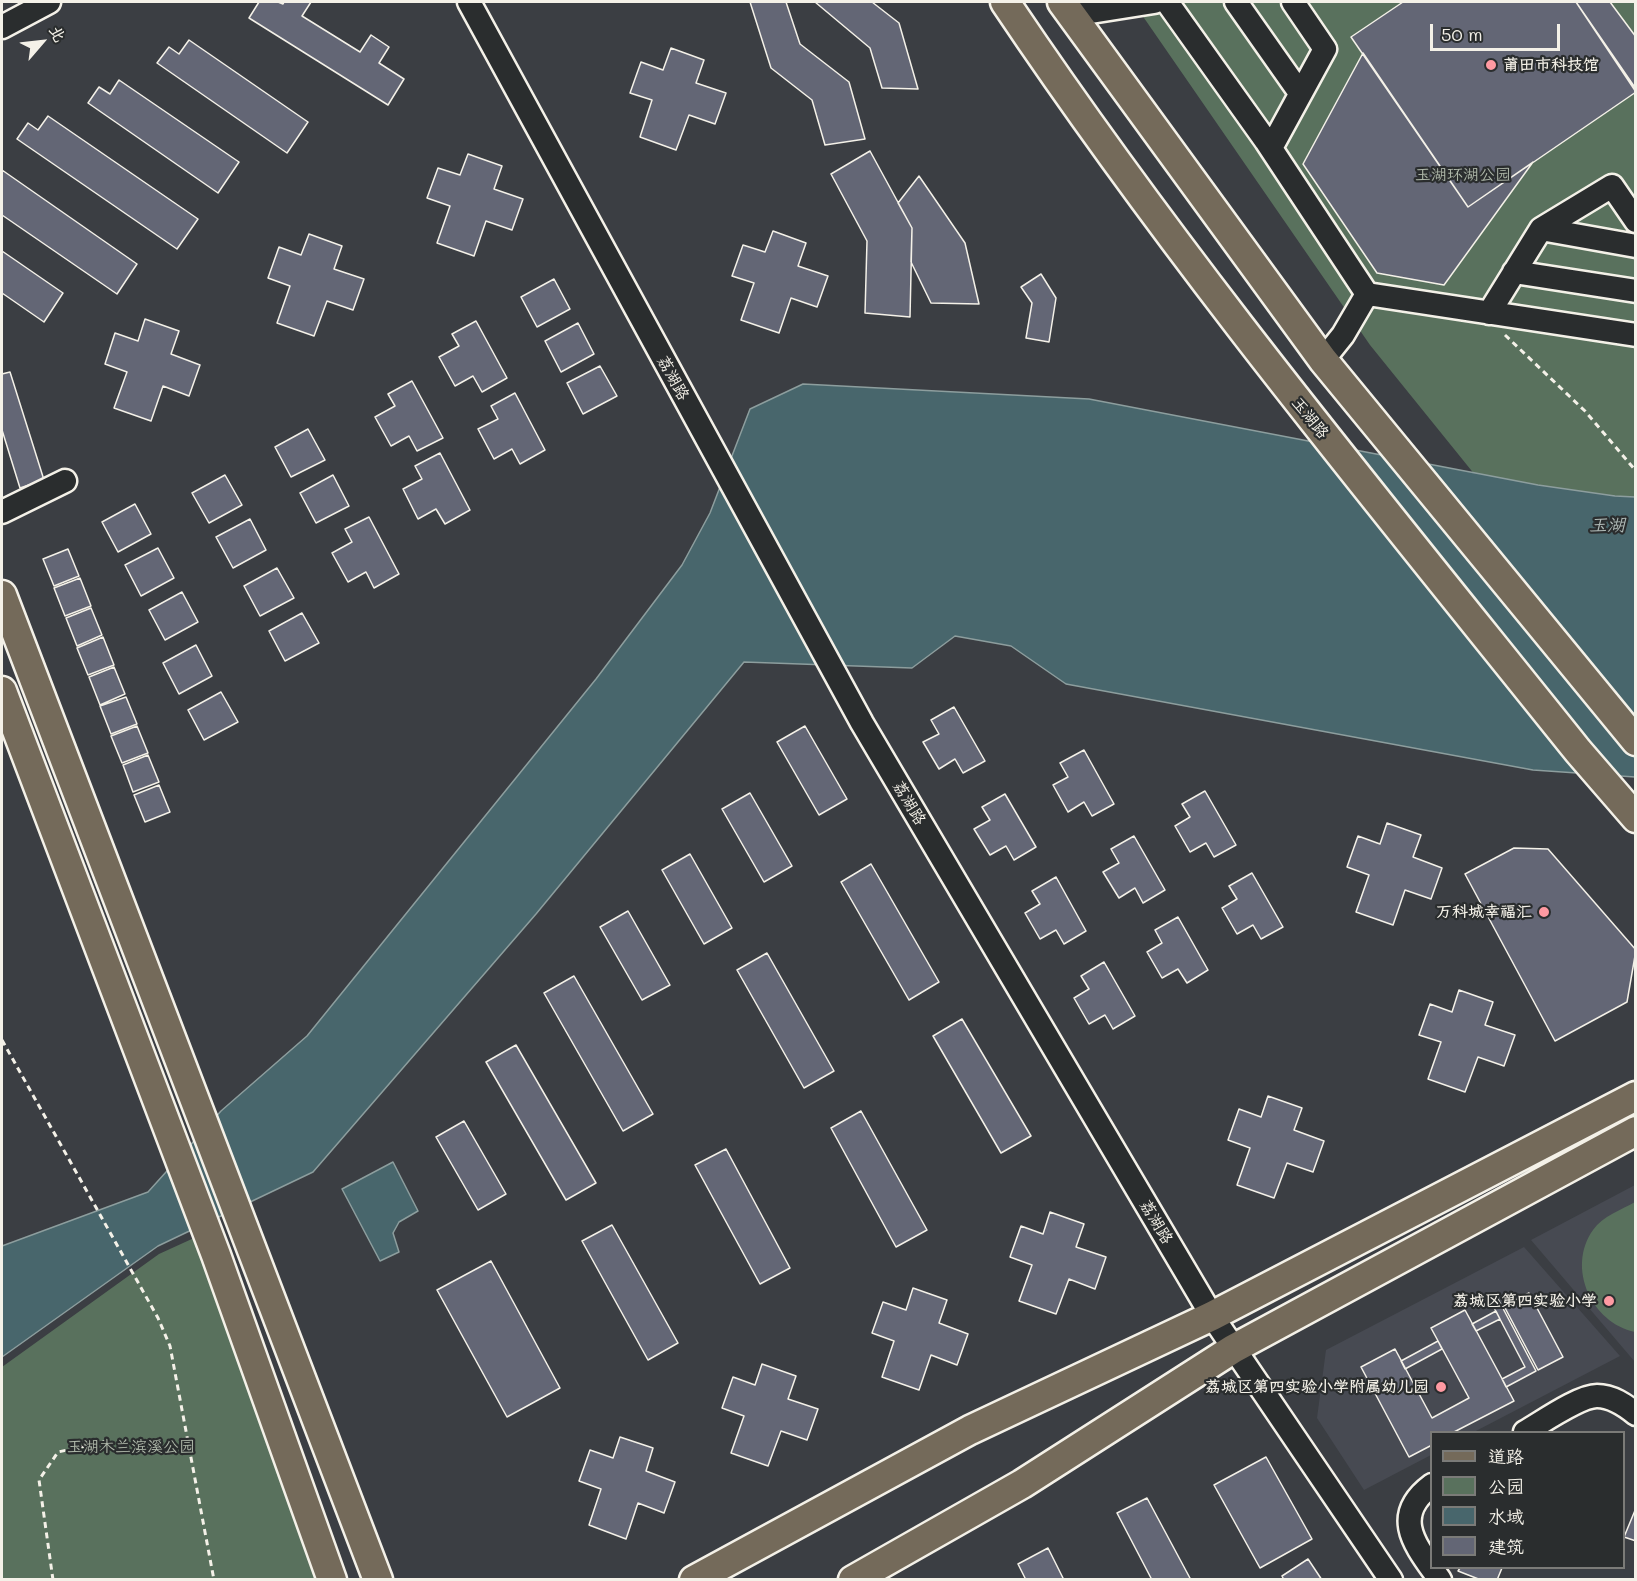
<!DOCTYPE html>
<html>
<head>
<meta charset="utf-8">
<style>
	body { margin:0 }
	#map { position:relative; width:1637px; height:1581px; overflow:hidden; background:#3b3e43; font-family:Mali,"LXGW WenKai TC",sans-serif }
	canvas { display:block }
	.frame { position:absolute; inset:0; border:3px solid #f4f1e8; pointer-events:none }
	.legend { position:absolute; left:1430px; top:1431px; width:195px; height:138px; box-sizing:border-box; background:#2a2d2e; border:2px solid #7b7b78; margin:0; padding:8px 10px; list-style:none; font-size:18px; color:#f4f1e8 }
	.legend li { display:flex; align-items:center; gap:12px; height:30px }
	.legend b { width:30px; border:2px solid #7b7b78 }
	.north { position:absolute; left:12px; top:12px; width:60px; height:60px; -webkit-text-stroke:4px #2a2d2e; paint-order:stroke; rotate:62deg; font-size:16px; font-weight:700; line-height:24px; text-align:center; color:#f4f1e8 }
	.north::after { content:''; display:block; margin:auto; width:21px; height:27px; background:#f4f1e8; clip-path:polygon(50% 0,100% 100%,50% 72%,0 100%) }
	.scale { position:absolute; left:1430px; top:24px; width:130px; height:27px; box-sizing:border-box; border:3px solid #f4f1e8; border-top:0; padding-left:8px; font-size:18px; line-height:21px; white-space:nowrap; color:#f4f1e8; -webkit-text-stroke:4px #2a2d2e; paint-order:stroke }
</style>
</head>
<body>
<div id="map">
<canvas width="1637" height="1581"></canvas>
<div class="frame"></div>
<ul class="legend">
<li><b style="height:8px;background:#746a5a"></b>道路</li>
<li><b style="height:16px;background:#59715d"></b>公园</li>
<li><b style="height:16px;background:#48666c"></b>水域</li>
<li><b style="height:16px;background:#636675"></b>建筑</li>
</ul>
<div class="north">北</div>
<div class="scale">50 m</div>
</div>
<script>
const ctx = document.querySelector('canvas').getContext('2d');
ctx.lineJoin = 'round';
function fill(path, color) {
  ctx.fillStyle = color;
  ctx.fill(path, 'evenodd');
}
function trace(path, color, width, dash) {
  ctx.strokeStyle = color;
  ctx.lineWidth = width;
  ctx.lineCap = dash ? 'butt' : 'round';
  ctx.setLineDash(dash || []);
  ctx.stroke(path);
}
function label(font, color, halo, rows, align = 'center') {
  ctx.font = font + ' Mali,"LXGW WenKai TC",sans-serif';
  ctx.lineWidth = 4.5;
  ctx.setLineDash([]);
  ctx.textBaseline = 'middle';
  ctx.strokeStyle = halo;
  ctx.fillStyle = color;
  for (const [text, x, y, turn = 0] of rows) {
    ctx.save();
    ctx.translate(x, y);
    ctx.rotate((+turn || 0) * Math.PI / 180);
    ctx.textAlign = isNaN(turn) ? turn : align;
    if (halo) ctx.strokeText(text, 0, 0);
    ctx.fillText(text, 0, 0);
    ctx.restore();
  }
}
fill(new Path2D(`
	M1635,1185V1362L1531,1240Z
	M1524,1247L1620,1356L1474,1432H1432L1431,1455L1364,1490L1317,1418L1326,1350Z`), '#474a52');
fill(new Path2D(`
	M1133,2H1635V673L1370,345Z
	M1635,1202L1636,1332H1635C1592,1323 1566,1268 1593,1230C1603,1216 1621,1210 1635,1202Z
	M194,1238L319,1579H2V1367L159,1254Z`), '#59715d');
const water = new Path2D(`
	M803,384L1089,399L1538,485L1615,496L1635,497V777L1533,770L1066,684L1011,646L955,636L912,668L744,662L536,914L313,1172L158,1246L2,1357V1246L148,1192L221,1111L307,1036L596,679L682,565L710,513L750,409Z
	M393,1162L418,1211L399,1222L393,1233L399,1252L380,1261L342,1189Z`);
fill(water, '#48666c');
trace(water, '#8d9e9e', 1.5);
const building = new Path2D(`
	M259,2H278L283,4L284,2H311L302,16L360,52L371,35L389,47L379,63L404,79L388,105L249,18Z
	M750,2H786L800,44L849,82L865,139L825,145L812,100L771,68Z
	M815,2H872L899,23L918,89L882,88L870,48Z
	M1403,2H1576L1636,92L1468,207L1351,37Z
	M1576,2H1610L1636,37V89Z
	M189,40L308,122L287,153L157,63L169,47L179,54Z
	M671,48L704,60L696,83L726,93L715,124L689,115L676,150L640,137L652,100L630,93L641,62L663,70Z
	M1363,53L1468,207L1533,162L1444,285L1377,273L1303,164Z
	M119,80L239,162L218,193L88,103L99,87L110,94Z
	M48,116L198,219L177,249L17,139L28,123L38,130Z
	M870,151L912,228L910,317L865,313L867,241L831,174Z
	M468,154L502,166L494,189L523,199L512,230L486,221L474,256L437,243L450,206L427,198L438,168L460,175Z
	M2,170L137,264L117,294L2,215Z
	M919,176L965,243L979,304L931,303L911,262L912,228L898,203Z
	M773,231L806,243L798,266L828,276L817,307L791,298L779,333L741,320L754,283L732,276L743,245L765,252Z
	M309,234L342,246L334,269L364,279L353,310L327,301L314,336L277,323L290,286L268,278L279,247L301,255Z
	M2,251L63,293L44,322L2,293Z
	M1041,274L1056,298L1049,342L1026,338L1032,303L1021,287Z
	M554,279L570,309L537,327L521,297Z
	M145,319L179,331L171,354L200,365L189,396L163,386L151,421L114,408L127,372L105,364L115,333L138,341Z
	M476,321L507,378L482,392L473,376L455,386L439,357L459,346L452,334Z
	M578,323L594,354L561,372L545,341Z
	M600,366L617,396L583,414L567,383Z
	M10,372L44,480L20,488L2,430V374Z
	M412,381L443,438L417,451L409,436L391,446L375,417L395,406L388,394Z
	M515,393L545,450L520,464L512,449L494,459L478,429L498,419L491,406Z
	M308,429L325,460L291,477L275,447Z
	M440,453L470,510L445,524L436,509L418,519L403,489L422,479L415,466Z
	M225,475L242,505L209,523L192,493Z
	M333,475L349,506L316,523L300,493Z
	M135,504L151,534L118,552L102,522Z
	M369,517L399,574L374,588L366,572L348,582L332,553L352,542L345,529Z
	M250,519L266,550L233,568L216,537Z
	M158,548L174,578L141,596L125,565Z
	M68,549L79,576L54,586L43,559Z
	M277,568L294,598L260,616L244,586Z
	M80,578L91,606L65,616L54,588Z
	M182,592L198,622L165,640L149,610Z
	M91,608L102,635L77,646L66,618Z
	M302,613L319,643L285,661L269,631Z
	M103,637L114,665L88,675L77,648Z
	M196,645L212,676L179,694L163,663Z
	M114,667L125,694L100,705L89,677Z
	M221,692L238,722L204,740L188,710Z
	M126,697L137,724L111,734L100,706Z
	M954,707L985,761L963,773L955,759L939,769L923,742L939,734L931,720Z
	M137,726L148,753L122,763L111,736Z
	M805,726L847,799L819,815L777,742Z
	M1084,750L1114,804L1092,816L1084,802L1068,812L1053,785L1068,777L1060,763Z
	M148,755L159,782L133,792L123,765Z
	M159,785L170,812L145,822L134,795Z
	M1205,791L1236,845L1214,857L1206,843L1190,852L1175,826L1190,817L1182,804Z
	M750,793L792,866L764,882L722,809Z
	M1005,794L1036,847L1014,860L1006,846L990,855L974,829L990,820L982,807Z
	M1387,823L1421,835L1413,857L1442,868L1431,899L1405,890L1393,925L1356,912L1369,875L1347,867L1358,836L1380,844Z
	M1134,836L1165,890L1143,903L1135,888L1119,898L1103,872L1119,863L1111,849Z
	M1514,848L1548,849L1636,950L1627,1002L1555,1041L1465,874Z
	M690,854L732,928L704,944L662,870Z
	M871,864L939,982L909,1000L841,882Z
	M1252,873L1283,927L1261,939L1253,925L1237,934L1222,908L1237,899L1229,886Z
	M1056,877L1086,931L1064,944L1056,930L1040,939L1025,913L1040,904L1032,891Z
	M628,911L670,985L642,1000L600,927Z
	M1178,917L1208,970L1187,983L1178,969L1162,978L1147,952L1162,943L1155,930Z
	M767,953L834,1071L804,1088L737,970Z
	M1104,962L1135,1016L1113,1029L1105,1015L1089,1024L1074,998L1089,989L1081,976Z
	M574,976L653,1114L623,1131L544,993Z
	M1459,990L1493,1002L1485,1025L1515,1035L1504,1066L1478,1057L1465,1092L1428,1079L1441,1042L1419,1035L1430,1004L1452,1012Z
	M962,1019L1031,1136L1001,1153L933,1036Z
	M516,1045L596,1183L566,1200L486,1062Z
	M1268,1096L1302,1108L1294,1130L1324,1141L1313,1172L1287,1163L1274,1198L1237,1185L1250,1148L1228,1140L1239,1109L1261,1117Z
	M861,1111L927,1230L896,1247L831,1128Z
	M464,1121L506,1194L478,1210L436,1137Z
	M726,1149L790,1268L760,1284L695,1165Z
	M1050,1212L1084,1224L1076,1247L1106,1257L1095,1289L1069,1279L1056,1314L1019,1301L1032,1265L1010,1257L1021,1226L1043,1234Z
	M612,1225L678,1343L648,1360L582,1241Z
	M491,1261L560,1388L507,1417L437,1290Z
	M913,1288L947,1300L939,1323L968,1334L957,1365L931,1355L919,1390L882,1377L894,1341L872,1333L883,1302L906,1310Z
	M1529,1293L1563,1357L1538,1370L1504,1306Z
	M1498,1299L1536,1371L1506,1387L1502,1379L1525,1367L1491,1302Z
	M1465,1310L1514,1401L1454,1432H1432V1445L1409,1457L1361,1367L1395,1349L1432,1418L1469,1398L1431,1328Z
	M1496,1311L1500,1319L1476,1331L1472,1324Z
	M1438,1341L1442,1349L1405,1369L1401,1361Z
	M762,1364L796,1376L788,1399L818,1409L807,1440L781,1431L768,1466L731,1453L744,1416L722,1408L733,1377L755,1385Z
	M620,1437L653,1448L646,1471L675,1482L664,1513L638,1503L626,1539L589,1525L601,1489L579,1481L590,1450L613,1458Z
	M1266,1457L1312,1539L1260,1568L1214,1485Z
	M1147,1498L1191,1580H1152L1117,1513Z
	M1636,1508V1541L1624,1537Z
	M1048,1548L1064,1580H1026L1018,1564Z
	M1308,1559L1322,1580H1284L1282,1576Z
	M1460,1568H1502L1497,1580H1481L1458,1571Z`);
fill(building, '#636675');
trace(building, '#f4f1e8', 1.5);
const minor = new Path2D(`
	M469,2L862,723L1212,1316L1391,1580
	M1167,2L1266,141L1367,294
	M1236,2L1300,93
	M1072,15L1154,2
	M2,27L49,2
	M1271,148L1325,49L1293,2
	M1541,229L1636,246
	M1514,272L1636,291
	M1489,313L1541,229L1612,186L1636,221
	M1323,360L1343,335L1367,294L1636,335
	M2,512L65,481
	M1525,1432C1541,1423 1579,1396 1597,1396C1612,1396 1625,1405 1636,1414
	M1432,1485C1389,1517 1417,1547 1440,1580`);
const major = new Path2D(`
	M1005,2C1180,263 1381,505 1578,751L1636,818
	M1062,2L1323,360L1636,741
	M2,595L378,1580
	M2,691L216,1255L332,1580
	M694,1580L970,1430L1212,1316L1636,1096
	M853,1580L1022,1484L1233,1349L1636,1131`);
trace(minor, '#f4f1e8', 27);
trace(major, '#f4f1e8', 33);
trace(new Path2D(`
	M1505,335L1585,411L1636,471
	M2,1040L158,1318L170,1346L214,1580
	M53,1580L39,1480L58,1452L108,1441`), '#f4f1e8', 3, [6, 4.5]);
trace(minor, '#2a2d2e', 22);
trace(major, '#746a5a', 28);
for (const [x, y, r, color] of [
	[1491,65,6,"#ff9aa2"],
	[1544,912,6,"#ff9aa2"],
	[1609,1301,6,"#ff9aa2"],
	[1441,1387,6,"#ff9aa2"]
]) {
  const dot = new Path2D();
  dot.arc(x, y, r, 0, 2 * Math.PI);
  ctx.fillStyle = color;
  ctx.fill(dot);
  trace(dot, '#2a2d2e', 2);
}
label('bold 16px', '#f4f1e8', '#2a2d2e', [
	["莆田市科技馆",1503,65,"left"],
	["万科城幸福汇",1532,912],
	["荔城区第四实验小学",1597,1301],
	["荔城区第四实验小学附属幼儿园",1429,1387]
], 'right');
label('16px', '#aeb7a9', '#2a2d2e', [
	["玉湖环湖公园",1463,175],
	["玉湖木兰滨溪公园",131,1447]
]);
label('16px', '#f4f1e8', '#2a2d2e', [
	["荔湖路",673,378,61],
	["玉湖路",1310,418,51],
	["荔湖路",909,803,59],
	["荔湖路",1156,1222,59]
]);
label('italic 18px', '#afb9b6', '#2a2d2e', [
	["玉湖",1607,525]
]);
</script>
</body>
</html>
